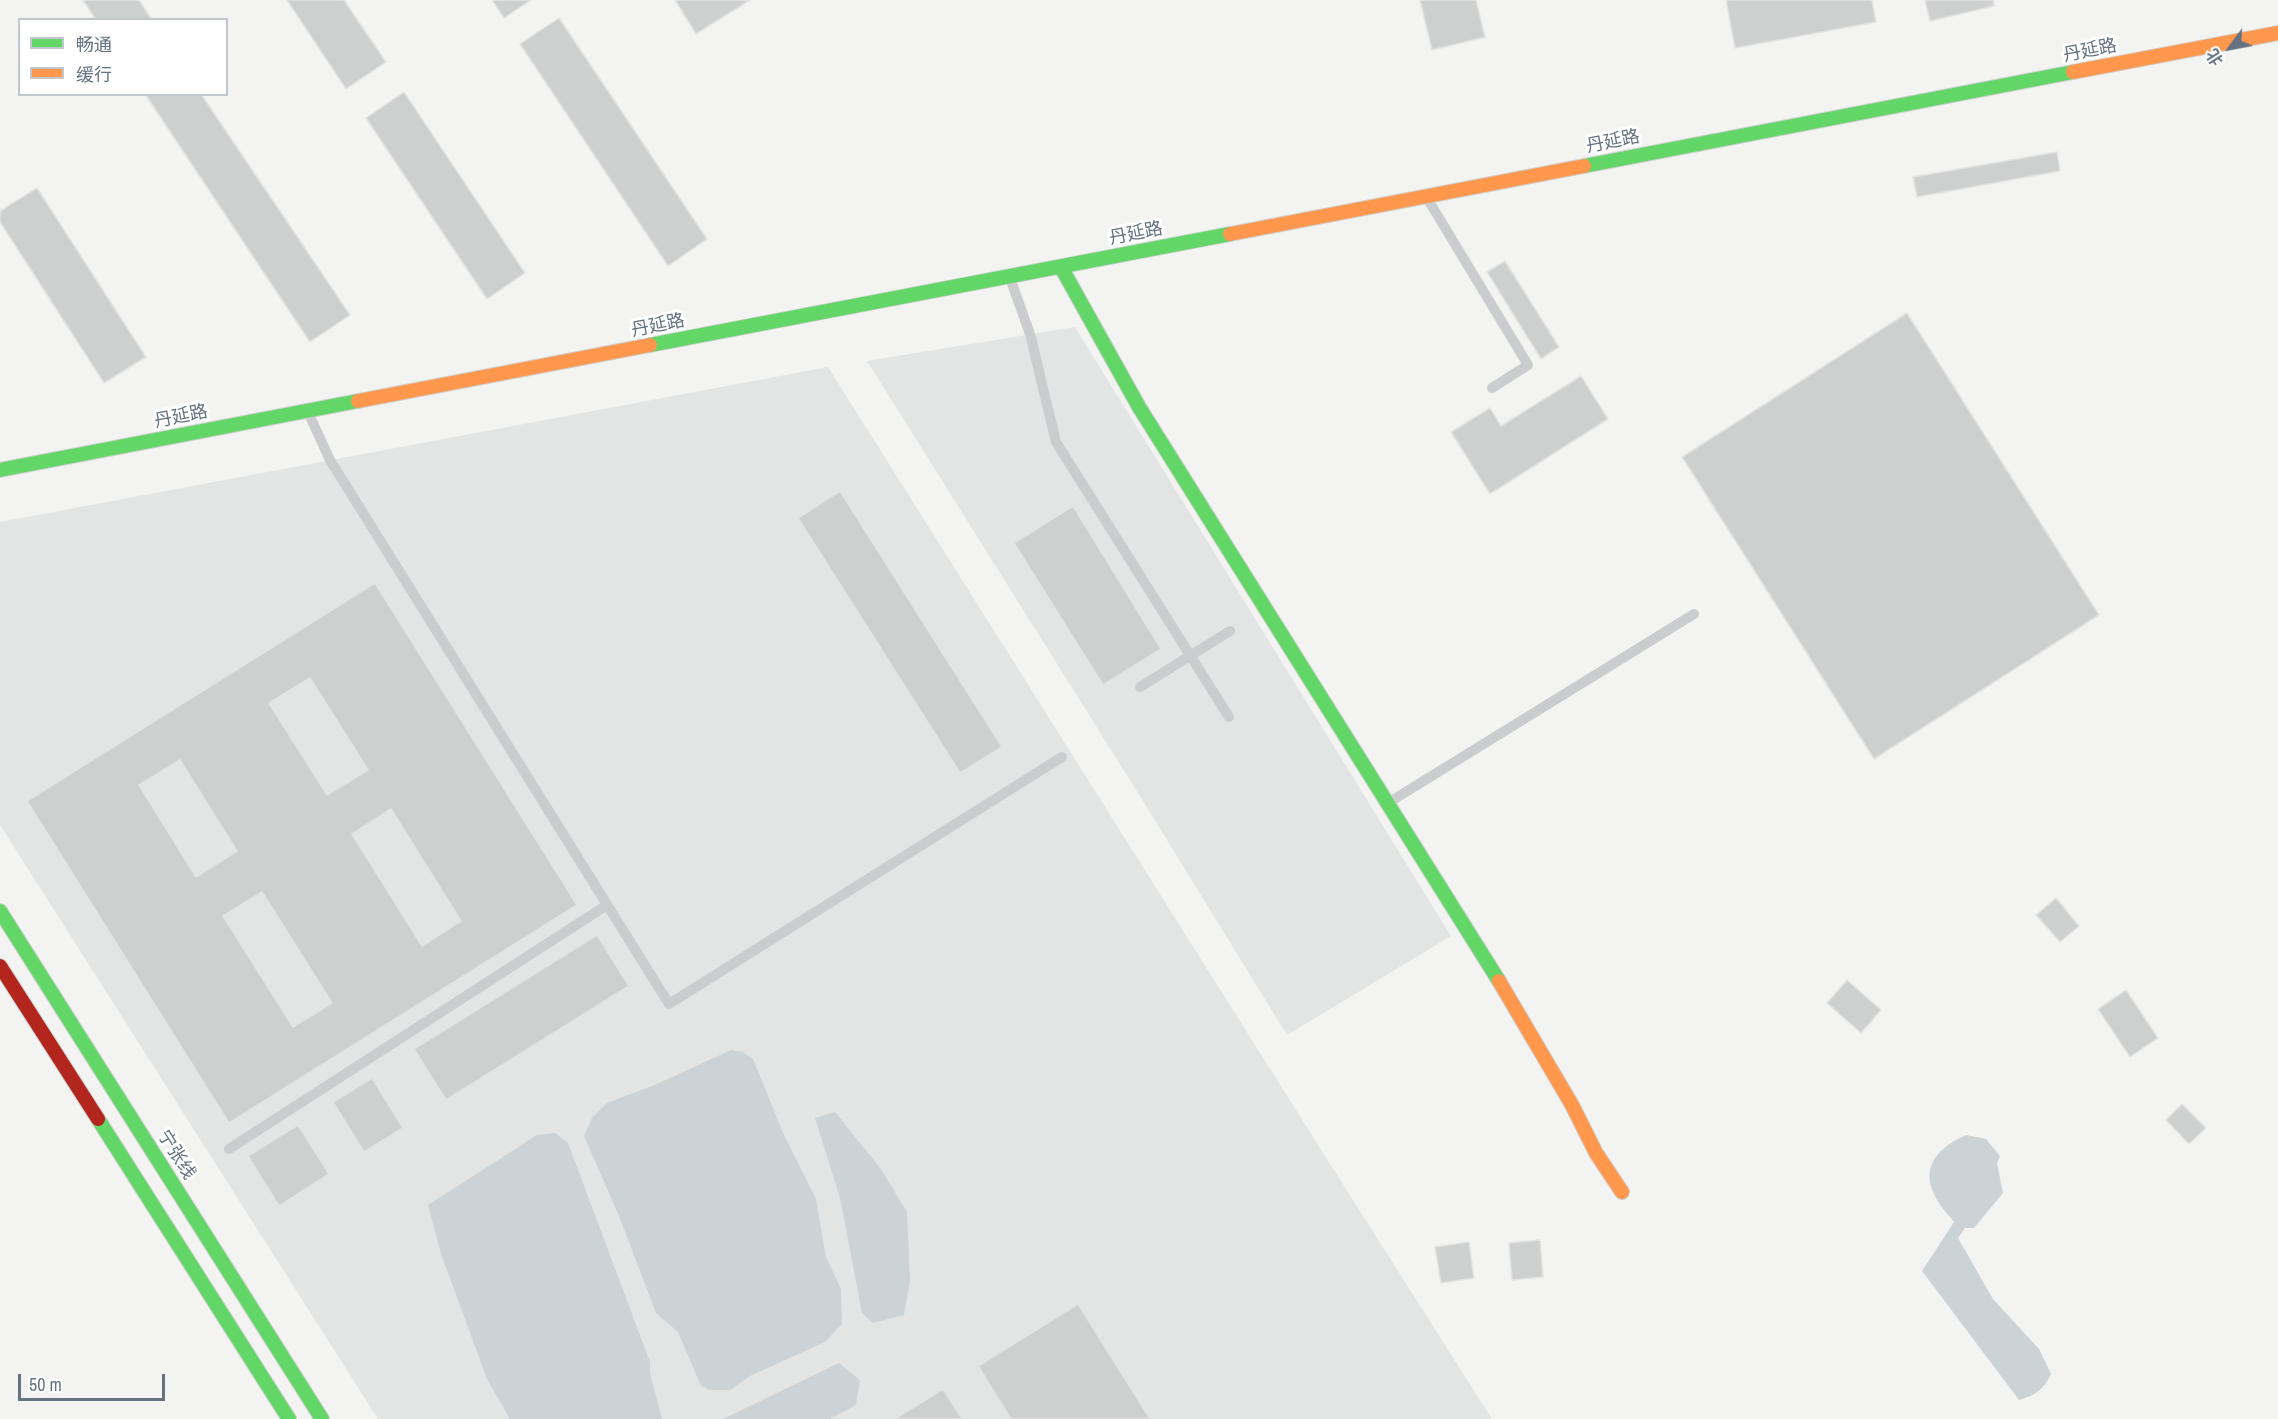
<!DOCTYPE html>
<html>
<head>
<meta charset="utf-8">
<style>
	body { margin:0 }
	#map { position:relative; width:2278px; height:1419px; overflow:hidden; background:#f3f4f2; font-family:"Archivo Narrow","Noto Sans SC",sans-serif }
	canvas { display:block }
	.legend { position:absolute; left:18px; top:18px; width:210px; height:78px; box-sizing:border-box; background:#fff; border:2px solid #c1c7cd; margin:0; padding:8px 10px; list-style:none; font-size:18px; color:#647281 }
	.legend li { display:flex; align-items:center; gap:12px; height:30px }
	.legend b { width:30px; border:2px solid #c1c7cd }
	.north { position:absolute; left:2200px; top:18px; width:60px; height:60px; -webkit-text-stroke:4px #fff; paint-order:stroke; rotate:238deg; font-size:16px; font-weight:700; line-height:24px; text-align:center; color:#647281 }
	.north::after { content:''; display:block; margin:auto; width:21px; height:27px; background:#647281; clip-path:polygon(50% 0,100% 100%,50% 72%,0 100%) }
	.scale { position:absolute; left:18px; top:1374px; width:147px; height:27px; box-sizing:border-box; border:3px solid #647281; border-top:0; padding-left:8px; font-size:18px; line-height:21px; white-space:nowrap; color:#647281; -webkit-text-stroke:4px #fff; paint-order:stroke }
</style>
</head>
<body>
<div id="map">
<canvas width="2278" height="1419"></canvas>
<ul class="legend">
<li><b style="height:8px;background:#63d668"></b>畅通</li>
<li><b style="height:8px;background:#ff974d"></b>缓行</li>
</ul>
<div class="north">北</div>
<div class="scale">50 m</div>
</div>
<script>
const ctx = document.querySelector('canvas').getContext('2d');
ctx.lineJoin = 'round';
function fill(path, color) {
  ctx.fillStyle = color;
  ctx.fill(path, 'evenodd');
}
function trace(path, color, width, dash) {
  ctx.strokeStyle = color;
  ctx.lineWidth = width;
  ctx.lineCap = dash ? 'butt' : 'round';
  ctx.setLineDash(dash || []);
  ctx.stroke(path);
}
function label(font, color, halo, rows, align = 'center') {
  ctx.font = font + ' "Archivo Narrow","Noto Sans SC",sans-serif';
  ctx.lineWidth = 6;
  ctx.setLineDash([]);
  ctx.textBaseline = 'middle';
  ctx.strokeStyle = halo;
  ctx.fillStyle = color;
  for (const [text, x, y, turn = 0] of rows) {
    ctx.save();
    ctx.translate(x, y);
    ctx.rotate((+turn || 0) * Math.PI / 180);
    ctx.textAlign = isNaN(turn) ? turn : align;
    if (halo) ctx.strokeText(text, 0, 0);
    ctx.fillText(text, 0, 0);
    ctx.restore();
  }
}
fill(new Path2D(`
	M1075,327L1451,936L1287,1035L1143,801L867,361Z
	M828,367L1313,1137L1492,1419H378L0,825V522Z`), '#e3e5e4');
fill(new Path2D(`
	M731,1050L742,1052L753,1059L784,1135L816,1199L826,1257L841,1289L842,1324L825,1342L750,1376L730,1390H710L701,1386L678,1332L656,1313L619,1216L584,1136L592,1118L607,1103L657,1084Z
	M835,1112L881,1169L907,1212L910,1281L904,1315L873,1323L862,1313L840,1198L815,1118Z
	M555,1133L568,1143L650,1362V1373L662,1419H510L487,1379L441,1254L428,1205L537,1135Z
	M1966,1135L1986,1139L2000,1156L1997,1163L2003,1193L1974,1228H1965L1958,1238L1993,1299L2039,1349L2051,1374C2044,1389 2035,1396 2019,1400L1922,1271L1954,1222C1947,1213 1938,1204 1934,1194C1920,1165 1941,1146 1966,1135Z
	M839,1363L860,1380L856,1405L830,1419H723Z`), '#ccd3d7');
const building = new Path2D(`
	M83,0H139L152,20H96Z
	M287,0H344L386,62L346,89Z
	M492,0H531L504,18Z
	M675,0H750L696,34Z
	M1420,0H1476L1485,37L1432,50Z
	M1726,0H1872L1876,22L1735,48Z
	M1925,0H1993L1994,6L1930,21Z
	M559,18L707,239L668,266L520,44Z
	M404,92L525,273L487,299L366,118Z
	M145,94H201L350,315L310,342Z
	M2057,152L2060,171L1917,197L1913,177Z
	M37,188L146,357L104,383L0,222V211Z
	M1505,261L1559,347L1541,359L1487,272Z
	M1907,313L2099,615L1874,759L1682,457Z
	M1581,376L1608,419L1490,494L1451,432L1490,408L1501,426Z
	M840,491L1002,747L960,773L798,518Z
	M1073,506L1161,649L1103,685L1014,543Z
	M375,583L577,905L229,1123L27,801ZM310,678L368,770L327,795L269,703ZM180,760L237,851L196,877L139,785ZM391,809L461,921L422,946L352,834ZM262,892L332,1003L293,1027L223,916Z
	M2056,898L2079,926L2060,942L2036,915Z
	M597,935L629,986L446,1100L414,1049Z
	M1847,980L1881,1010L1861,1033L1827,1003Z
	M2126,990L2158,1038L2130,1057L2098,1009Z
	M372,1078L403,1128L364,1152L333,1102Z
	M2182,1104L2206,1128L2189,1144L2166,1120Z
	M298,1125L329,1174L279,1206L248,1156Z
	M1540,1240L1543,1277L1512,1280L1509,1243Z
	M1469,1242L1474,1278L1441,1283L1435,1247Z
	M1078,1304L1150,1419H1011L978,1366Z
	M943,1389L962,1419H895Z`);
fill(building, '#cecfcf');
trace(building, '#e2e3e2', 1.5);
const fast = new Path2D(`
	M1584,166L2073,72
	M1061,267L1139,407L1499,981
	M650,345L1230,234
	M0,470L358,401
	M0,911L322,1419
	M98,1119L289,1419`);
const slow = new Path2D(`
	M2073,72L2278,33
	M1230,234L1584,166
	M358,401L650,345
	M1499,981L1572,1105L1596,1153L1622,1192`);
const jam = new Path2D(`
	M0,966L98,1119`);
trace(fast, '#cfd0d0', 16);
trace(slow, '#cfd0d0', 16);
trace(jam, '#cfd0d0', 16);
trace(new Path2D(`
	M1427,198L1528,365L1492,388
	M1010,278L1030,334L1056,442L1229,717
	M308,412L330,460L669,1004L1062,757
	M1140,687L1230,631
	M1388,803L1694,614
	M229,1149L607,905`), '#cbcccd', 10);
trace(fast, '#63d668', 14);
trace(slow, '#ff974d', 14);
trace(jam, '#b3261e', 14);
label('18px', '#647281', '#fff', [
	["丹延路",2090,51,-11],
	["丹延路",1613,142,-11],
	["丹延路",1136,234,-11],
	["丹延路",658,326,-11],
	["丹延路",181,417,-11],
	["宁张线",176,1155,58]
]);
</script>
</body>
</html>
